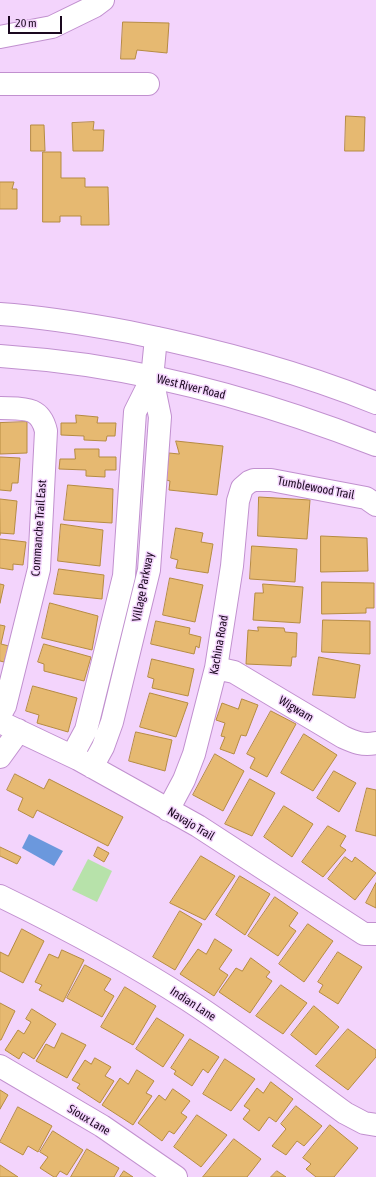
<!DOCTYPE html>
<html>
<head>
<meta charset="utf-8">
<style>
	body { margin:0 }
	#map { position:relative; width:376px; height:1177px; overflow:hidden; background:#f3d4fc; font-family:"Asap Condensed",sans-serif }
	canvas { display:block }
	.scale { position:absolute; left:8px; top:16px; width:54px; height:18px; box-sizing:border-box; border:2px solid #1a081f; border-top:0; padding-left:5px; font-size:12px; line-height:14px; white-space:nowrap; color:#1a081f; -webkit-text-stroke:3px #f3d4fc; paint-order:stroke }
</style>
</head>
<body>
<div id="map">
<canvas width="376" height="1177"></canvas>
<div class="scale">20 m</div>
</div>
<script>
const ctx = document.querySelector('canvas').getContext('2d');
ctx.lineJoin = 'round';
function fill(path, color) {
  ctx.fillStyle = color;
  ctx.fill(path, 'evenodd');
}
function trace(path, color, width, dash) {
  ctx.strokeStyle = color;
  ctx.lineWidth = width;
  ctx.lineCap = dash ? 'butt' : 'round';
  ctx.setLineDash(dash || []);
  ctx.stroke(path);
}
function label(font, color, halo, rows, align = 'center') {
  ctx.font = font + ' "Asap Condensed",sans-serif';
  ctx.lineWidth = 3;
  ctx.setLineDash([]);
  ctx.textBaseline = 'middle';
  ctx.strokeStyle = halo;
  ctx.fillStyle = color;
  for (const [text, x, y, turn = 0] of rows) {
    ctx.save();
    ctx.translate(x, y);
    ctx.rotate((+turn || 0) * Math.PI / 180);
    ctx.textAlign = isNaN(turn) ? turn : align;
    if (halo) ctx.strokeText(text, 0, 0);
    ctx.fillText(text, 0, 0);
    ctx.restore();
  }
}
fill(new Path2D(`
	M88,859L112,871L97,902L72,890Z`), '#b7e2aa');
fill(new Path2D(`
	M29,834L63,851L54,866L22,848Z`), '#6b98dd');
const building = new Path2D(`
	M123,22L169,23L167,53L137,50L135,59H121Z
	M346,116L365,117L364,151H345Z
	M94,122L93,130H104L103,151H73L72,123Z
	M31,125H44L45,151H31Z
	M43,152H61V178H85V187H108L109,225H81V216H60V222H43Z
	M0,182H14L12,189H17V209H0Z
	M76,415L98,417L97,423H116L115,436H107L106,441L84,440V436L61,435V423H76Z
	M27,422V453L0,454V423Z
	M176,441L223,446L217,495L169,490L170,481L166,480L169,453L179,454Z
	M75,449H99V457H116V470H105V477L86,476V470L59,469L60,459H75Z
	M0,457L20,458L18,483H12L11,491L0,490Z
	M68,485L113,489L112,523L64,520Z
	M259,497L310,500L307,539L258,536Z
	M0,499L17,501L14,534L0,533V535Z
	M61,524L103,530L100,566L58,561Z
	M176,528L203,533L201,542L213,544L208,573L176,568L178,560L171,558Z
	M321,536L367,538L368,571L321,572Z
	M0,539L26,542L23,565L13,564V570L0,568Z
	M252,546L297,549L295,582L250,579Z
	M59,569L104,575L102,599L54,594Z
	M170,578L203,585L195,622L163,615Z
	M322,582L374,583V608H366V613L322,614Z
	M0,584L4,585L0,603Z
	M263,584L303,587L300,623L253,620L255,593H263Z
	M50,603L98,616L92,650L42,638Z
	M323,620L370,621V654L322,652Z
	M156,621L190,628L189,634L201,637L199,648L196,646L194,654L151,644Z
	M0,625L5,626L1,644L9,646L4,662L0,661Z
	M258,627L284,628L285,632L297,633L296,657H292L291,666L246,664L248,630L258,631Z
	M44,644L91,657L84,681L44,671V664L38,662Z
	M319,657L360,665L355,698L313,695Z
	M152,659L194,669L188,696L152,688L154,679L148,677Z
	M33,686L77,698L68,732L37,723L39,715L26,711Z
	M150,693L188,703L176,737L140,727Z
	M242,699L258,705L246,736L241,735L234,754L220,749L225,737L221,736L225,723L216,720L222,703L238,709Z
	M271,711L296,724L267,777L250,768L255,758L247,754Z
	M136,732L172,740L165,771L129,761Z
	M304,734L337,755L313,791L281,773Z
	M215,754L244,771L223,811L193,795Z
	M334,771L356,783L339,812L317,798Z
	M15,774L44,789L49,779L123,817L108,846L37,810L33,818L18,810L23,798L7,790Z
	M250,779L275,793L252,836L225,824Z
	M367,788L376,790V836L356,831Z
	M284,806L313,824L292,857L264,837Z
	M328,826L346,836L340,846L346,850L323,877L302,862Z
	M0,847L21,857L17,864L0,856Z
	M98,847L109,853L104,862L94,856Z
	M201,856L235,876L205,920L170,903Z
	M345,857L352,862L355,857L376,873L355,900L328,879Z
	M240,876L270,894L245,935L216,915Z
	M376,883V908L366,903Z
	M275,897L298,913L289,926L296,931L278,956L248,936Z
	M180,911L202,924L175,970L153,957Z
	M308,924L333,941L304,982L279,964Z
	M22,929L44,941L23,983L0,971V952L8,956Z
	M215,939L232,950L219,969L228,975L214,996L180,974L198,949L206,954Z
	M62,950L84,960L63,1002L39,990L42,985L35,982L49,954L58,958Z
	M338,952L362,967L338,1004L319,992L323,985L318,982Z
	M251,958L270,972L266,977L272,981L250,1013L219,992L236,968L242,971Z
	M85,965L111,979L104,990L114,996L102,1017L67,998Z
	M281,985L307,1003L283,1034L256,1016Z
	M125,987L156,1006L133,1045L101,1027Z
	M0,1003L15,1011L1,1040H0Z
	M314,1006L339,1027L316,1055L291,1035Z
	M32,1009L56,1024L34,1059L23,1052L19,1059L5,1050L18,1030L24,1034L31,1022L26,1019Z
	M157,1018L184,1035L163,1067L136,1049Z
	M348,1029L376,1050V1057L348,1090L316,1066Z
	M62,1033L86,1045L67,1078L36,1061L46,1044L54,1048Z
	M190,1039L219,1057L208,1073L203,1069L192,1086L174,1074L176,1071L171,1068Z
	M95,1058L111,1067L105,1076L114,1081L100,1103L77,1088L80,1084L72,1080L85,1060L91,1064Z
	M225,1059L255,1079L231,1111L203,1094Z
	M137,1070L154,1081L146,1093L152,1096L133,1125L102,1105L120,1078L128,1084Z
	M271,1082L293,1099L276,1122L269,1117L259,1131L243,1119L250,1110L244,1106L257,1088L263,1093Z
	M173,1089L190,1101L181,1113L187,1117L174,1134L169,1131L162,1141L138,1123L159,1095L165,1100Z
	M0,1090L8,1095L0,1109Z
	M296,1106L322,1126L304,1146L297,1141L286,1155L272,1146L286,1129L281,1124Z
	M18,1107L52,1126L38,1152L28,1146L23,1155L0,1142Z
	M197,1115L227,1135L201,1167L174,1147Z
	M330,1125L358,1148L334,1177H316L306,1169L311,1164L303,1158Z
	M53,1131L83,1150L67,1175L60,1171L56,1177H54L40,1168L48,1157L40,1152Z
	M234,1139L261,1159L247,1177H203Z
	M87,1149L119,1168L114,1177H71Z
	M0,1165L18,1177H0Z
	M124,1171L133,1177H120Z
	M277,1171L286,1177H271Z`);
fill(building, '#e6b971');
trace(building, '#b58b42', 1);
const minor = new Path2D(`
	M0,37L52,27L95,6L103,0
	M0,84H148
	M0,408C22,409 40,405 46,431L39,569L5,706L0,715
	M216,668L234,672L343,737C354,742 363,746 376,743
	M0,722L78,759L198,826L364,934H376
	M72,756L86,730L124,576L135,412L152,378
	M0,757L13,739L18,730
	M92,767L103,747L112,722L149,570L160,417L152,378L156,338
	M168,810L184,780L194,754L216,668L232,566L238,501L242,488L249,482L254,480H271L366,498L376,505
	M0,896C64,927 128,961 188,1000C242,1035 293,1075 345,1113L364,1123L376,1125
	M0,1066L102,1126L176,1177`);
const major = new Path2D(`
	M0,314C43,317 86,324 129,332C213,349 297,371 376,403
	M0,356C29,358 58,361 87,365C186,380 284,409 376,445`);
trace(minor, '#c190cf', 24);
trace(major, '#c190cf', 24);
trace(minor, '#fff', 22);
trace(major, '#fff', 22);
label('12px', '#1a081f', '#f3d4fc', [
	["West River Road",191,387,14],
	["Tumblewood Trail",316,488,11],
	["Commanche Trail East",39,528,-86],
	["Village Parkway",143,587,-79],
	["Kachina Road",219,645,-80],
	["Wigwam",296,709,31],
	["Navajo Trail",191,824,31],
	["Indian Lane",193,1004,33],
	["Sioux Lane",89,1120,31]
]);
</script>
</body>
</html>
